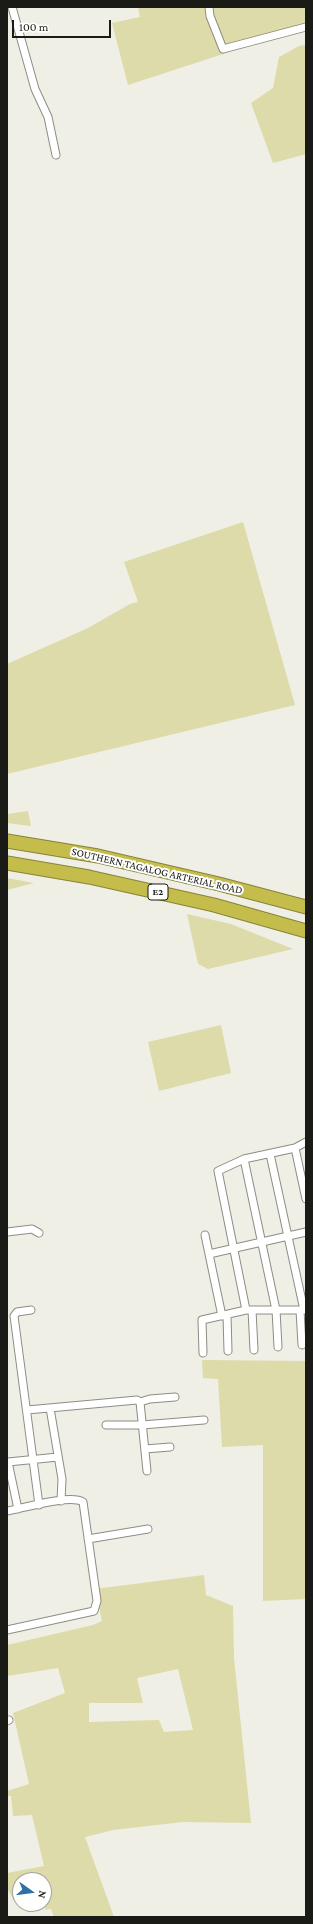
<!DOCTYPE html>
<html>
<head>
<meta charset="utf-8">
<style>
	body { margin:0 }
	#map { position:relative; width:313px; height:1924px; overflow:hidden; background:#efefe5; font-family:"Crimson Pro",serif }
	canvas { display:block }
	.frame { position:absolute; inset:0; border:8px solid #1a1a17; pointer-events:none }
	.north { position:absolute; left:12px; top:1872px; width:40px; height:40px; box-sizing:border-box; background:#fffffe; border:1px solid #a3a3a2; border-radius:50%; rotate:104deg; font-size:11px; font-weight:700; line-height:16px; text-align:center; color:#1a1a17 }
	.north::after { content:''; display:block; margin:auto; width:14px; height:18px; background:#2e71a6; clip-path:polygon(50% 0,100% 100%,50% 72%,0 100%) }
	.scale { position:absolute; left:12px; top:20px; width:99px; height:18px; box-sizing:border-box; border:2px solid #1a1a17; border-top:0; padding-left:5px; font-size:12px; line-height:14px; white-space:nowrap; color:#1a1a17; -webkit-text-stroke:3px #fffffe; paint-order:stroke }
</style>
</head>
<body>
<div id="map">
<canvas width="313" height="1924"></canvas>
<div class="frame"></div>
<div class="north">N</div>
<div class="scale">100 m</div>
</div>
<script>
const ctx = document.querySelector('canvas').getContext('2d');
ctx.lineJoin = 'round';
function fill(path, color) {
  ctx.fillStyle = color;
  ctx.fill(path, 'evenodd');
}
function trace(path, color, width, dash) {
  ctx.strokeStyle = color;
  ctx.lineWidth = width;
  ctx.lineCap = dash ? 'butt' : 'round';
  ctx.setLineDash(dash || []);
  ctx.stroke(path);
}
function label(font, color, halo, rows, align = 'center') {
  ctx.font = font + ' "Crimson Pro",serif';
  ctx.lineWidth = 4;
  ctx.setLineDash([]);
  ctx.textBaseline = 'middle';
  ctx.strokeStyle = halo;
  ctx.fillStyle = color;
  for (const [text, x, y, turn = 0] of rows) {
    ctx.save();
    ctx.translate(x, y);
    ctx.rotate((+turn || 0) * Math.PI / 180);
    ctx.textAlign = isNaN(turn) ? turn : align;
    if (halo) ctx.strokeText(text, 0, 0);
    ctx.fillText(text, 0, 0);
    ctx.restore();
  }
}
fill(new Path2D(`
	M138,7H306V27L128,85L112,23L140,17Z
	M306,45V154L273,163L251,103L273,88L279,57L299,46Z
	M243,522L295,705L7,774V664L88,628L130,604L138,602L124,562Z
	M28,811L31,826L7,823V814Z
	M7,878L34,883L7,890Z
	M187,914L231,924L293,949L208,969L198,964Z
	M221,1025L231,1073L159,1091L148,1042Z
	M202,1360L306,1361V1599L263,1601V1445L222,1447L218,1379L203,1378Z
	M204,1575L206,1595L233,1606L234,1658L251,1823L183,1822L113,1830L85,1837L114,1917H54L51,1909L45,1910L44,1880H20V1900L14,1901L7,1888V1873L44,1866L32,1815L13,1816L11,1796H7V1791L29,1784L13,1713L65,1693L58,1668L7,1676V1645L93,1625L102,1621L95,1589ZM178,1669L193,1730L164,1732L159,1720L89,1722V1703H143L137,1678Z`), '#dddba9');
const street = new Path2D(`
	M12,7L35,89L48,117L56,155
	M209,7L210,16L223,49L306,27
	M295,1148L306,1199
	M270,1154L304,1310
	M244,1159L276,1310L278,1347
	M7,1232L32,1229L39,1233
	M205,1235L222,1316
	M209,1254L306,1232
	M31,1310L17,1312L14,1316L39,1505
	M246,1310L218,1171L244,1159L295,1148L306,1142
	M252,1310L254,1350
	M300,1310L302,1345
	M227,1315L228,1351
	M203,1353L202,1320L246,1310H306
	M140,1402L150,1399L175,1397
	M50,1408L62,1479L61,1501
	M27,1410L137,1400L140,1402L147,1471
	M106,1425H142L204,1420
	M145,1449L170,1447
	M18,1509L8,1462L58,1457
	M7,1511C24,1508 70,1494 83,1502L97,1601L94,1611L7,1630
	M88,1539L148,1529
	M7,1721L9,1720`);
const highway = new Path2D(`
	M7,841L98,856L219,884L306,907
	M7,863L89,877L214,905L306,931`);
trace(street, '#8d8d84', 9);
trace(highway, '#888339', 15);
trace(street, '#fff', 7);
trace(highway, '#c4bc4b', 13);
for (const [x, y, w] of [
	[158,892,20]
]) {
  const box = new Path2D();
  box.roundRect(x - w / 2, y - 8, w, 16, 3);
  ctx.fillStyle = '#fffffe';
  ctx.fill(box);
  trace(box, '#1a1a17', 1);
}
label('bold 10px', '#1a1a17', null, [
	["E2",158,892]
]);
label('11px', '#1a1a17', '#fffffe', [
	["SOUTHERN TAGALOG ARTERIAL ROAD",157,871,13]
]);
</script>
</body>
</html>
